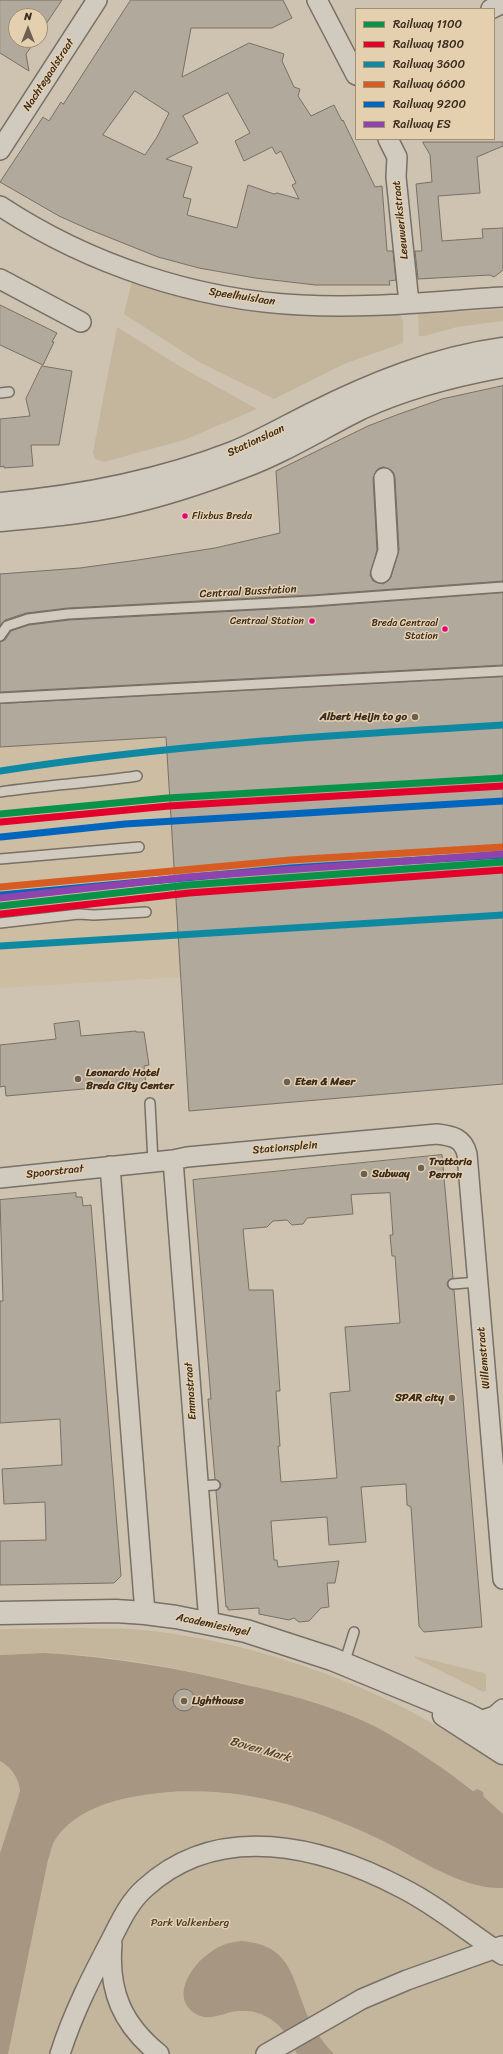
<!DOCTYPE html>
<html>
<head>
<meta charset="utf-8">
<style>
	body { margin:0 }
	#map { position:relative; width:503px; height:2054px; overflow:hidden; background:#cec3b1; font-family:Sriracha,sans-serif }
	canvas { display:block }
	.legend { position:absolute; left:355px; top:8px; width:140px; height:132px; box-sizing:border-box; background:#e4d0ae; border:1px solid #a08e74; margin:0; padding:5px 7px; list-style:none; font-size:12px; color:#3b2a1e }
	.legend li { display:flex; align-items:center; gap:8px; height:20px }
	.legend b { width:20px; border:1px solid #a08e74 }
	.north { position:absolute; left:8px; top:8px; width:40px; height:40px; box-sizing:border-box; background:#e4d0ae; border:1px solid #a08e74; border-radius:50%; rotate:0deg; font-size:11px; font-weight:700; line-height:16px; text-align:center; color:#3b2a1e }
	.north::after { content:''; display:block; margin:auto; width:14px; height:18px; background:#6e6051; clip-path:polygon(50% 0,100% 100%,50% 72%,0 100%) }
</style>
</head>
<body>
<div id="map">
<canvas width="503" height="2054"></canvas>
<ul class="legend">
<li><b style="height:5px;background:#099349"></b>Railway 1100</li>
<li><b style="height:5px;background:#e4002b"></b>Railway 1800</li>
<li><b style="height:5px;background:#0f89a2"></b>Railway 3600</li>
<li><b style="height:5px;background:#d75c21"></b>Railway 6600</li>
<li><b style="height:5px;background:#0065bd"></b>Railway 9200</li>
<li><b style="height:5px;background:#8e44ad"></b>Railway ES</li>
</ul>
<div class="north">N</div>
</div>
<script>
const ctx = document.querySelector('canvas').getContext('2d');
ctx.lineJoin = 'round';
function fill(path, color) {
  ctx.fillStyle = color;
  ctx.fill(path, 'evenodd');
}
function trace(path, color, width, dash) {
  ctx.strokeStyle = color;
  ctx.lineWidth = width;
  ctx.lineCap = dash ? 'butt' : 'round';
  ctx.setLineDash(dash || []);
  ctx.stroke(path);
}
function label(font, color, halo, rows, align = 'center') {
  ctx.font = font + ' Sriracha,sans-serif';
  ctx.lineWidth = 3;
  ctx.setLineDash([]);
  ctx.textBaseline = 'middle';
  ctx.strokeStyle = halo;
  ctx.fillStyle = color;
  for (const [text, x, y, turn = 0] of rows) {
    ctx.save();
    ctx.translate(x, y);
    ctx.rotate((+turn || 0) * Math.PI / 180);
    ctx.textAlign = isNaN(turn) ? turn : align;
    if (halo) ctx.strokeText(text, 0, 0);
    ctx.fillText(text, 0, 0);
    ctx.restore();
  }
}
fill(new Path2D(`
	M166,737L181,977L0,988V747Z`), '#ccbda3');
fill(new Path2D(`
	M132,281L228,307L299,315L400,314L403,322V343L344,364L274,399L199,362L124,314Z
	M503,309V321L457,327L424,336H419L418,314Z
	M117,327L181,367L257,409L184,440L104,462L95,459L93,452Z
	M82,1628C99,1629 116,1628 133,1629C221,1637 310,1663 390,1701C429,1719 465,1744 503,1766V1814L484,1797L483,1792L478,1789L474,1791C440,1766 391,1732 353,1716C317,1701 280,1693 242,1683C165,1665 79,1648 0,1655V1629Z
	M415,1656L484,1673L486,1675V1691L483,1692L415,1658Z
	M0,1761C11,1767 19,1778 20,1791L0,1853Z
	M194,1791C242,1793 288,1800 333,1818C377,1835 418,1861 462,1878C476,1883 488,1889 503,1888V2054H8L48,1860C50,1853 52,1845 55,1839C77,1798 154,1792 194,1791Z`), '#c4b59d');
fill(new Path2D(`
	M44,1653C113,1657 181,1668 247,1685C283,1693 318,1702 352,1716C390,1731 441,1766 473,1791L478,1789L483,1792L484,1797L503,1814V1888C463,1890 416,1857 381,1840C304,1802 218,1780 132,1797C105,1802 73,1814 57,1837C52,1843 51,1852 48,1860L8,2054H0V1853L20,1791C19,1778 11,1767 0,1761V1655Z
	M242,1941C287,1945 291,1971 304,2007C310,2024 322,2042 334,2054H297C286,2026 263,2005 231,2012C220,2015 207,2021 196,2014C169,1998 192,1964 211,1952C220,1945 230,1942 242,1941Z`), '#a79681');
const building = new Path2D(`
	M0,0H62L40,33V16H16V40H36L26,54L29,71L0,53Z
	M131,0H283L292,18L272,28H191L182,77L249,43L284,54L282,61L294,87L300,89L298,96L311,116L334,105L342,121L343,120L375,187L382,186L387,251H393L396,280L389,281L390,285H316L255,278L199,268L158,257L88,229L59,216L0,182L43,117L49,121L61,102L63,104ZM135,91L169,113L157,137L145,155L103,135ZM228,93L250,133L235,141L244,161L272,147L276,154L281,151L296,183L292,185L299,199L277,193L274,194L248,185L237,228L187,215L191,199L183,197L192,167L166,159L198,143L183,116Z
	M423,142H503V146L477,157L480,193L438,196L442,241L483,238L482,229L503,228V270L494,277L490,275L418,279L415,251H422L416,184L432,182L430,155Z
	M0,305L57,333L52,342H54L43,365L0,345Z
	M42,366L72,371L59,445H31L33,466L4,468V466L0,467V419L30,416L26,399Z
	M503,386V581L312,595L68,608L26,613L5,620L0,626V574L80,568L138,560L215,548L280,533L276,471L368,426L399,414L442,399ZM384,467L393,472L395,477L399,550L391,577L388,581L383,584L373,581L370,575L377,550L373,478L378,469Z
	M503,593V665L0,692V642L5,640L11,631L29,625L69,620L312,607Z
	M503,677V1084L189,1111L166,737L0,747V704Z
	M79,1021L81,1036L136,1031V1032H144L149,1065L144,1066L146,1086L127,1087V1085L6,1096L5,1086L0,1087V1045L56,1039L54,1024Z
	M442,1155L453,1278L448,1281L447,1285L450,1289L454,1290L482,1627L424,1632L419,1626L411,1507L407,1505L406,1484L361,1487L366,1542L329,1545L327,1517L271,1521L274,1560H277L278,1567L339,1561L335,1583H327L329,1607L321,1608L309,1621L299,1622L294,1618L289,1620L259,1614V1608L228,1610V1607H226L216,1491L220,1488L221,1484L215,1479L208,1399H211L193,1180ZM390,1193L393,1235H390L392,1256H395L400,1323L345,1327L350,1391L330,1393L337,1478L281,1482L278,1446H280L276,1391H280L273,1290H249L243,1229L267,1227L273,1221L287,1220L292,1225L303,1224L307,1218L353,1214L351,1195Z
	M76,1193V1197H82L83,1206L91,1205L121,1576L114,1583L0,1585V1541L46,1540L45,1502L4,1504L2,1469L62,1465L60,1419L0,1423V1301H3L0,1200Z
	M173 1700a11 11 0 1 1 22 0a11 11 0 1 1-22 0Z`);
fill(building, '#b1a99c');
trace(building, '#787065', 1);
const lane = new Path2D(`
	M0,393L9,392
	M0,636L7,626L28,619L68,614L312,601L503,587
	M0,698L503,671
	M0,792C46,785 91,783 137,776
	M0,859L139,847
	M0,923L79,914L94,915L146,912
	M150,1103L153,1162
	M453,1284L478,1282
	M198,1486L215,1485
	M344,1664L354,1632`);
const street = new Path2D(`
	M317,0L356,75
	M491,9L503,3
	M388,139L397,157L396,177L409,303
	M0,150L97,0
	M0,206C88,264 195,300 301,305C368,309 436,301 503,297
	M0,279L81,322
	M381,573L388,551L384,478
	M173,1160L209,1623
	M110,1166L145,1613
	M0,1178L173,1160L187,1157L437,1134C453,1136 463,1138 467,1154L503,1579
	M480,1721L495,1716L503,1709
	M112,1944C108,1991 122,2024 159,2054
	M60,2054C73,2013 92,1976 112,1938C121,1920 130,1901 145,1888C219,1820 322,1846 402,1888C438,1906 469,1933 503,1955
	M266,2054L362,1999L407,1980L502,1946`);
const secondary = new Path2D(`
	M0,504C80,497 158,482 233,453C260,442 286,427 312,414C372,384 436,358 503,349
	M0,520C41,516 83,513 123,504C163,495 203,482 242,467C283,452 321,428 361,408C406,387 454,375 503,366
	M0,1613L116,1611L145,1613L176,1617L246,1631L332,1659L468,1715L503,1733
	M444,1715L503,1753`);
trace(lane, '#787065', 12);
trace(street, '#787065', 22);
trace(secondary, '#787065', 25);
trace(lane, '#d1cabe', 9);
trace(street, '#d1cabe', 19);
trace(secondary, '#d1cabe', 22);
trace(new Path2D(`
	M0,814L168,798L503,778
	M0,906L188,885L503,862`), '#099349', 7);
trace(new Path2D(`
	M1,822L169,806L503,786
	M1,914L189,893L503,870`), '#e4002b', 7);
trace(new Path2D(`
	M0,771C167,745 335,735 503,725
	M0,946L503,915`), '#0f89a2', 7);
trace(new Path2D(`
	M0,887L290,860L503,847`), '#d75c21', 7);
trace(new Path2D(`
	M1,837L125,824L503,801
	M1,895L291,868L503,855`), '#0065bd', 7);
trace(new Path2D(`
	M0,898L188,877L503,854`), '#8e44ad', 7);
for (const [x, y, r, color] of [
	[185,516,3.5,"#e5007d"],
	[312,621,3.5,"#e5007d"],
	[445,629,3.5,"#e5007d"],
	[415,717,4,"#6e6051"],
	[78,1079,4,"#6e6051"],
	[287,1082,4,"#6e6051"],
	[421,1168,4,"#6e6051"],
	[364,1174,4,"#6e6051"],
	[452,1398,4,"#6e6051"],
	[184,1701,4,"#6e6051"]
]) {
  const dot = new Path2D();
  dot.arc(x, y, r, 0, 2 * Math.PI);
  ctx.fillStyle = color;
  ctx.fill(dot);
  trace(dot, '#e4d0ae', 1.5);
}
label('10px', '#3b2a1e', '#e4d0ae', [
	["Flixbus Breda",192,516,"left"],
	["Centraal Station",304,621],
	["Breda Centraal",438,623],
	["Station",438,636]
], 'right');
label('11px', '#3b2a1e', '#e4d0ae', [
	["Nachtegaalstraat",49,75,-57],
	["Leeuwerikstraat",401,220,-96],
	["Speelhuislaan",242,297,9],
	["Stationslaan",256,441,-25],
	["Centraal Busstation",248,592,-3],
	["Stationsplein",285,1148,-5],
	["Spoorstraat",55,1172,-6],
	["Willemstraat",484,1358,-95],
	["Emmastraat",191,1391,-94],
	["Academiesingel",213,1625,12]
]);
label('bold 11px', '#3b2a1e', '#e4d0ae', [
	["Albert Heijn to go",407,717,"right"],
	["Leonardo Hotel",86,1073],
	["Breda City Center",86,1086],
	["Eten & Meer",295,1082],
	["Trattoria",429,1162],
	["Perron",429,1175],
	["Subway",372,1174],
	["SPAR city",444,1398,"right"],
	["Lighthouse",192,1701]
], 'left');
label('11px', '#4e3d2e', '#e4d0ae', [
	["Park Valkenberg",190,1923]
]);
label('italic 12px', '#524032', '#e4d0ae', [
	["Boven Mark",260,1750,16]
]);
</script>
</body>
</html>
